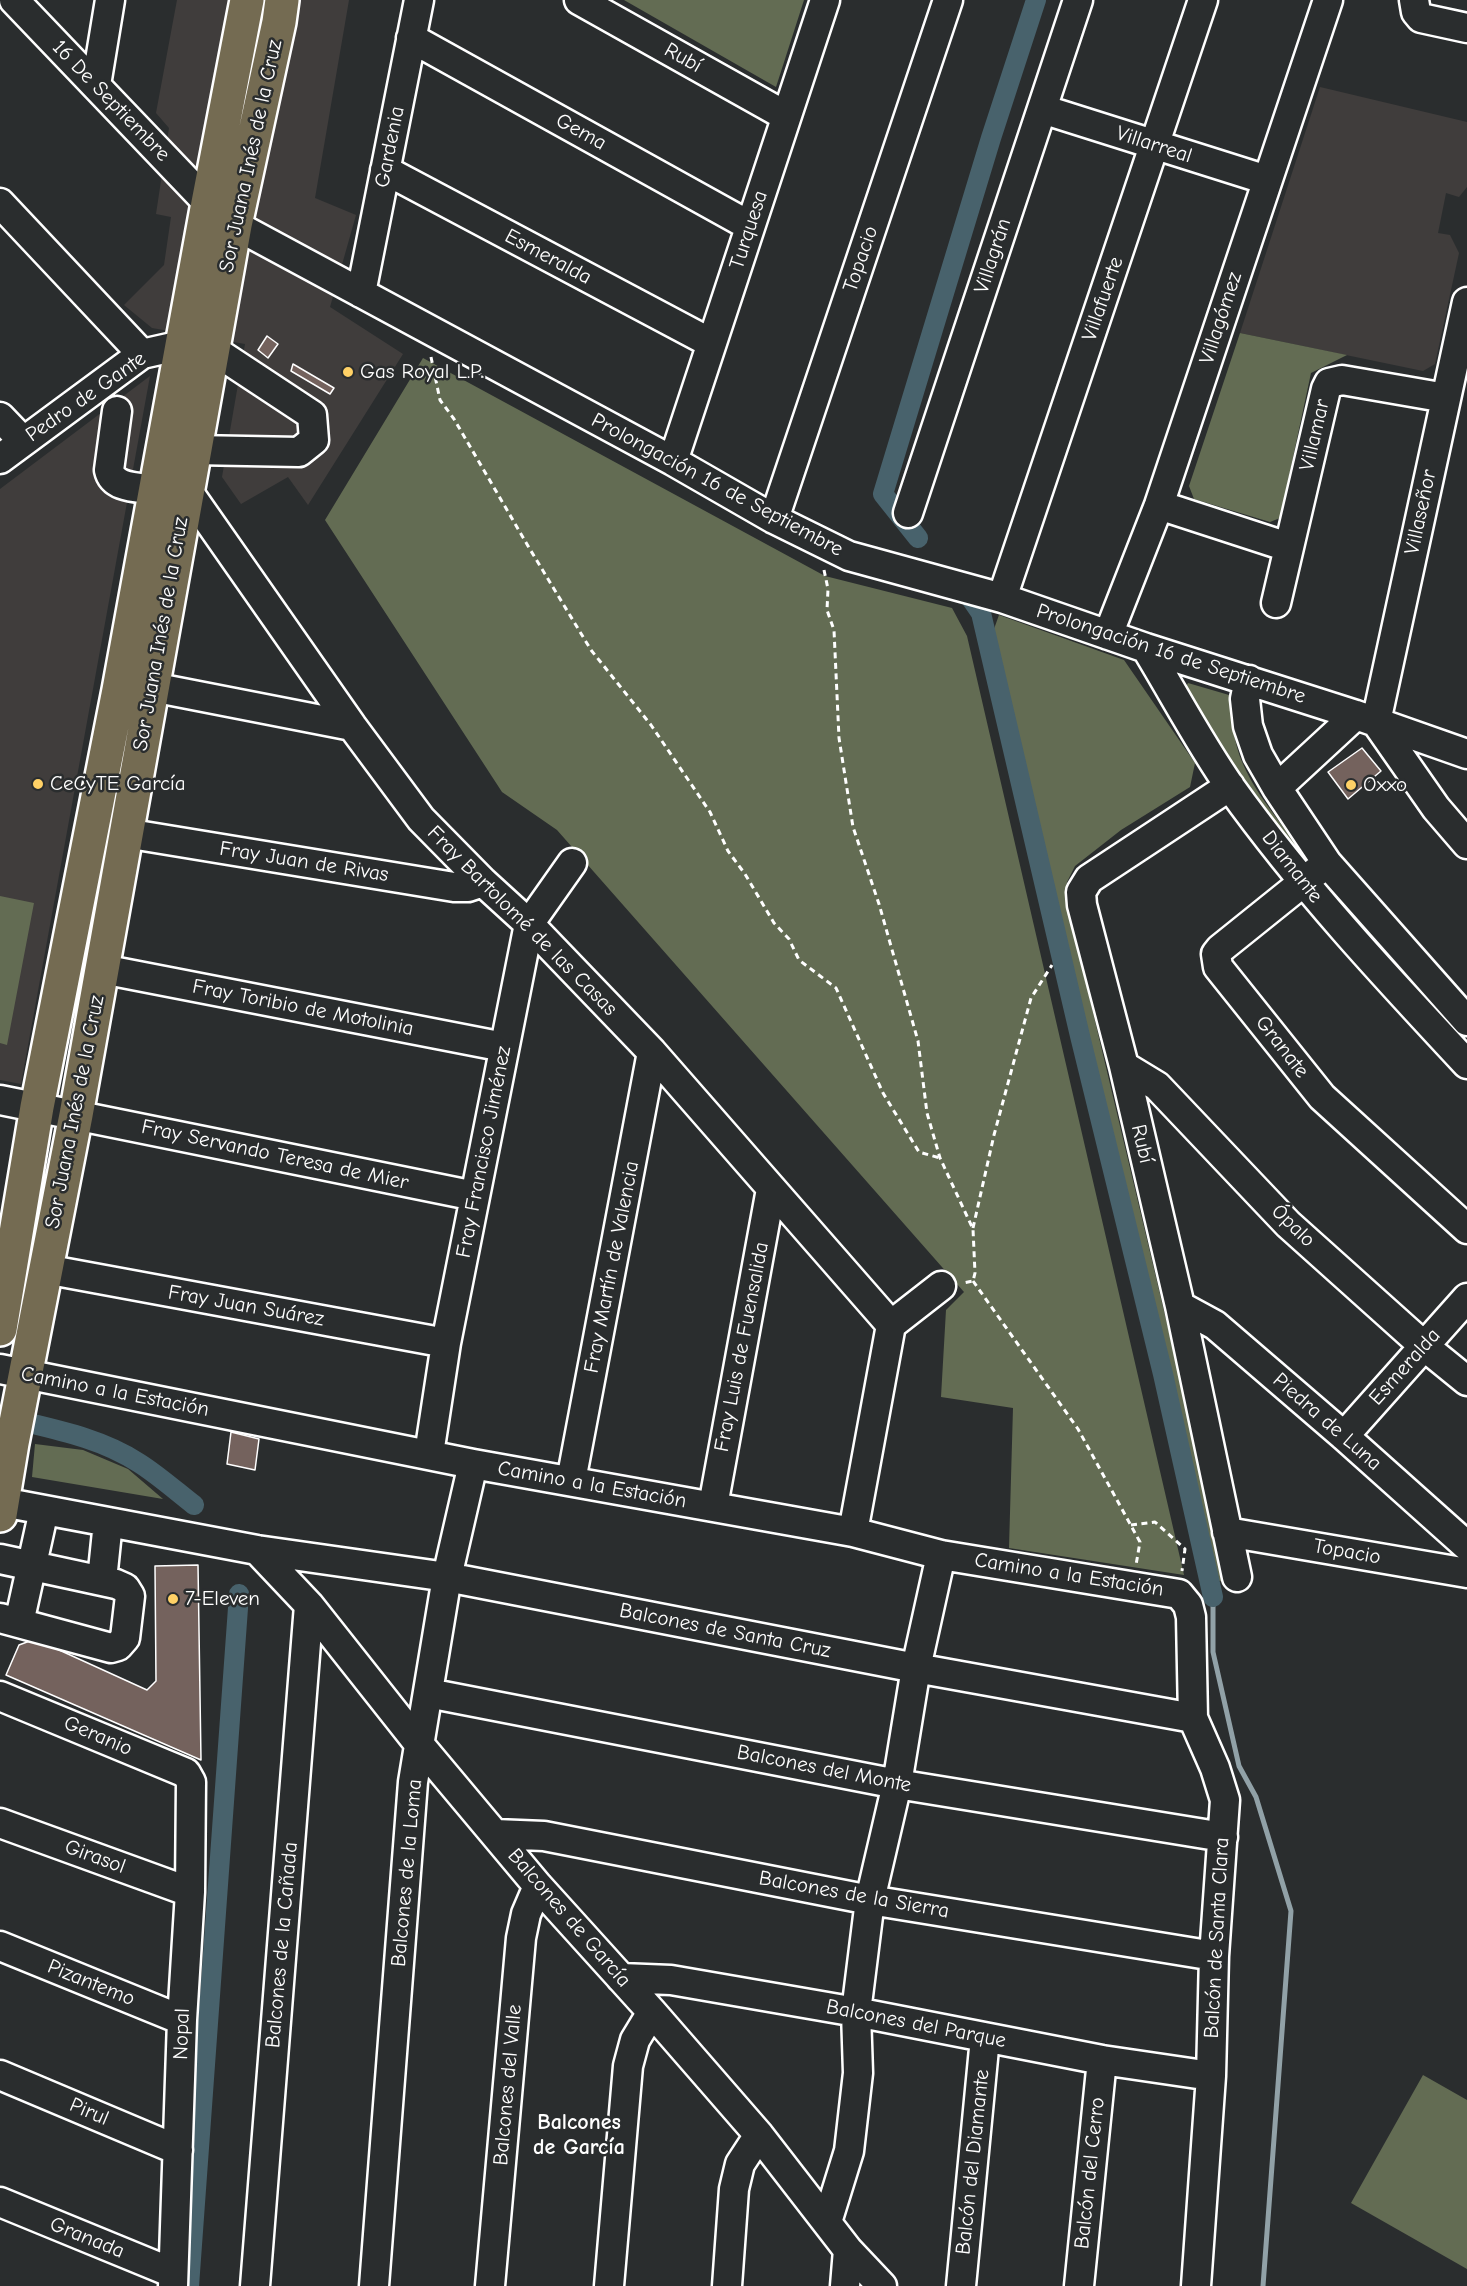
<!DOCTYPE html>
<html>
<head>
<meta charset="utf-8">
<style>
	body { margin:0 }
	canvas { display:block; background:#2a2d2e }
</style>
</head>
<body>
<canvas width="1467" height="2286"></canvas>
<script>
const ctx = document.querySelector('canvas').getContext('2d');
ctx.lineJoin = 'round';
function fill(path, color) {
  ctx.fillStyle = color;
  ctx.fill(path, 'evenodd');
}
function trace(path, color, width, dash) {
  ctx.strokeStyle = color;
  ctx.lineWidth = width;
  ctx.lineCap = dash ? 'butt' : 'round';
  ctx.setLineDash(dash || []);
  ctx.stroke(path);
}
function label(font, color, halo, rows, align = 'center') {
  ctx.font = font + ' "Comic Neue",sans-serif';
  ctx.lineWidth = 5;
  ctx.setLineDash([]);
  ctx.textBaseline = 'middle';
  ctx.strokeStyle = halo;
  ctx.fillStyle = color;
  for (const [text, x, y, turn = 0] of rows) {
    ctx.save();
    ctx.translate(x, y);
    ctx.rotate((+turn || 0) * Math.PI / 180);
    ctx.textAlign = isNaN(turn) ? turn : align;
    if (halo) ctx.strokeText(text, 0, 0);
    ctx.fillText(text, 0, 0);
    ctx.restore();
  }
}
fill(new Path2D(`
	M177,0H349L315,198L356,215L330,307L403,354L308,505L288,477L241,504L222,477L245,344L152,328L124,305L164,265L171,217L156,214L169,128L156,113Z
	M1320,87L1467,122V187L1459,197L1446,193L1438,233L1450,235L1459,253L1435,364L1423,371L1240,333Z
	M150,376L21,1084L0,1080V489Z`), '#403d3c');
fill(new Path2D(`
	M624,0H804L776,87Z
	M1240,333L1347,355L1311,373L1280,518L1270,522L1194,499L1189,486Z
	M423,358L825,576L952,608L967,636L1184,1575L1009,1548L1013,1408L941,1397L946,1310L964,1292L557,830L502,792L325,520Z
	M999,615L1124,660L1195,763L1190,787L1121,830L1075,866L1067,882L1065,895L1229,1584L1217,1580L994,629Z
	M1188,683L1229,695C1232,719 1233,742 1243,764C1258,799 1286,826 1304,859L1298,862L1182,694Z
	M0,896L34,903L7,1045L0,1043Z
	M35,1444L83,1450L128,1469L163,1499L32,1477Z
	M1423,2075L1467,2100V2269L1351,2203Z`), '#636c53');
trace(new Path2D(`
	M1213,1597V1652L1239,1766L1256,1797L1291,1911L1263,2286`), '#91a1a7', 5);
trace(new Path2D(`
	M918,538L883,494L991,138L1036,0
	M970,597L981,613L1080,1036L1163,1374L1213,1597
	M0,1416C47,1428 98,1436 139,1463C158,1475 176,1491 194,1505
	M189,2286L239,1594`), '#48626c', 20);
const building = new Path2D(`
	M267,336L278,344L268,358L258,350Z
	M293,364L334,388L330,394L291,371Z
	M1362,748L1381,771L1348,799L1328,772Z
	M231,1432L259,1439L255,1470L227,1464Z
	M198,1565L201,1760L6,1675L19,1645L35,1639L147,1690L156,1681L155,1566Z`);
fill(building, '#74625d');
trace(building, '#fff', 1.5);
const minor = new Path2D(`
	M14,0L208,203L235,225L673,461L774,519L849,556L1002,598L1146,648L1356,715L1467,754
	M579,0L786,116
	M1414,0L1416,12L1421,18L1467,28
	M411,38L750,226
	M96,85L110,0
	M1042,109L1267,180
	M385,170L711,343
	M0,203L142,354
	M361,293L419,0
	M1467,302L1376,722L1436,808L1467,844
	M117,411L109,470C113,489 139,487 155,490
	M0,417L23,441
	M0,459L142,354L182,345L212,349L312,415L314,440L299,452L194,450
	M673,461L825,0
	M187,490L352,726L421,819L483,882L529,924L652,1052L891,1325
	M1159,505L1288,547
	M908,513L1078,0
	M774,519L948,0
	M1002,598L1203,0
	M1276,603L1326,389L1329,383L1342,380L1446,398
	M1108,635L1159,505L1328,0
	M1146,648C1174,694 1200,744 1231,788C1302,887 1384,975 1467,1064
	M1249,680L1245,699L1248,726L1258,755L1277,788L1327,863L1467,1021
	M152,687L352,726
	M1230,786L1089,879L1081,892L1082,905L1124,1066L1180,1306L1237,1577
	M1277,788L1356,715
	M125,833L454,887H468L483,882
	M1327,863L1220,949L1216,954L1218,967L1322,1097L1467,1229
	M102,969L504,1047
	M1124,1066L1157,1086L1288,1224L1424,1346L1467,1381
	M0,1100L475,1196
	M45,1269L446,1343
	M1180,1306L1215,1325L1344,1436L1467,1546
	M0,1369L473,1464L853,1532L941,1555L1179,1594L1188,1605L1191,1617L1193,1718L1215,1768L1225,1800L1214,1956L1211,2076L1196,2286
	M1344,1436L1467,1298
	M429,1454L446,1343L529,924L572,863
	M571,1481L652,1052
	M2,1502L257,1550L447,1577L916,1668L1193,1718
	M713,1506L771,1189
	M853,1532L891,1325L941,1286
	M1227,1532L1467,1573
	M257,1550L309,1605L419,1744L538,1886L652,2012L759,2135L848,2250L882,2286
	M0,1559L116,1584L125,1588L130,1596L125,1638L118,1646L111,1648L0,1618
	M102,1580L108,1522
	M19,1623L44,1510
	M428,1693L897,1784L1223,1837
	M0,1696L186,1773L191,1782L190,1892L182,2020L173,2286
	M0,1823L190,1892
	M495,1834L544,1836L870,1900L1214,1956
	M0,1946L182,2020
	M621,1978L671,1980L856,2012L1102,2060L1211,2076
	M0,2075L178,2150
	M0,2202L173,2273
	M827,2222L849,2151L858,2073L856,2012L870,1900L897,1784L916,1668L941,1555
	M255,2286L309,1605
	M374,2286L413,1782L447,1577L473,1464
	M490,2286L521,1938L526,1914L538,1886
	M609,2286L628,2066L635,2040L652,2012
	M727,2286L734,2189L740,2164L759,2135
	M845,2286L848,2250
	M961,2286L985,2038
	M1079,2286L1102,2060`);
const major = new Path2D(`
	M0,1329L37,1107L119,690L208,203L247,0
	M0,1515L12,1443L76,1115L235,225L279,22L282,0`);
trace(minor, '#fff', 33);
trace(major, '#fff', 38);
trace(new Path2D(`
	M431,357L440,400L454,419L528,546L591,650L651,725L710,812L728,851L745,874L774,923L789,939L799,960L836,988L883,1093L919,1152L940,1158
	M824,570L828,589L827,610L834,630L839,738L853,827L879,904L918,1041L927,1113L940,1158L973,1229L975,1273L973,1281L963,1283
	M973,1228L994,1135L1031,998L1052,965
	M973,1281L1078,1429L1140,1542L1136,1565
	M1131,1525L1155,1522L1185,1549L1182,1571`), '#fff', 3, [6, 4.5]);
trace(minor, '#2a2d2e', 28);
trace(major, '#746b52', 33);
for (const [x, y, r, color] of [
	[348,372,6,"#ffd166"],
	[38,784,6,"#ffd166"],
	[1351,785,6,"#ffd166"],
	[173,1599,6,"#ffd166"]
]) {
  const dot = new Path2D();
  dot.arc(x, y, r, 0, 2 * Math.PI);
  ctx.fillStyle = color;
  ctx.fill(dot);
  trace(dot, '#2a2d2e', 2);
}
label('21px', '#fff', '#2a2d2e', [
	["Rubí",683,58,29],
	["16 De Septiembre",111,101,46],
	["Gema",581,132,29],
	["Villarreal",1154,145,18],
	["Gardenia",390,147,-79],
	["Sor Juana Inés de la Cruz",251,156,-78],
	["Turquesa",749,230,-72],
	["Villagrán",993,256,-72],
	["Esmeralda",548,257,28],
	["Topacio",861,259,-71],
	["Villafuerte",1103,299,-71],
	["Villagómez",1221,318,-72],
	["Pedro de Gante",86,397,-35],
	["Villamar",1315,435,-77],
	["Prolongación 16 de Septiembre",717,485,28],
	["Villaseñor",1421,512,-78],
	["Sor Juana Inés de la Cruz",161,634,-80],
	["Prolongación 16 de Septiembre",1171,654,18],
	["Fray Juan de Rivas",304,862,9],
	["Diamante",1292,867,52],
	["Fray Bartolomé de las Casas",522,921,45],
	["Fray Toribio de Motolinia",303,1008,11],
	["Granate",1282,1047,52],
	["Sor Juana Inés de la Cruz",75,1112,-79],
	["Rubí",1142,1144,77],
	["Fray Francisco Jiménez",484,1152,-79],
	["Fray Servando Teresa de Mier",275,1155,12],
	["Ópalo",1293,1226,44],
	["Fray Martín de Valencia",612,1267,-79],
	["Fray Juan Suárez",246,1306,10],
	["Fray Luis de Fuensalida",742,1347,-79],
	["Esmeralda",1405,1367,-48],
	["Camino a la Estación",115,1392,11],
	["Piedra de Luna",1327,1422,41],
	["Camino a la Estación",592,1485,10],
	["Topacio",1347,1552,10],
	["Camino a la Estación",1069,1575,9],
	["Balcones de Santa Cruz",725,1631,11],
	["Geranio",98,1736,23],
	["Balcones del Monte",824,1769,11],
	["Girasol",95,1857,20],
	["Balcones de la Loma",407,1873,-85],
	["Balcones de la Sierra",854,1895,10],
	["Balcones de García",569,1918,49],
	["Balcón de Santa Clara",1217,1938,-87],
	["Balcones de la Cañada",282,1945,-85],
	["Pizantemo",91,1983,22],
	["Balcones del Parque",916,2024,11],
	["Nopal",182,2034,-88],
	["Balcones del Valle",508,2085,-85],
	["Pirul",89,2112,23],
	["Balcón del Diamante",973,2162,-84],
	["Balcón del Cerro",1090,2173,-84],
	["Granada",87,2238,22]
]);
label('21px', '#fff', '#2a2d2e', [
	["Gas Royal L.P.",360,372],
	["CeCyTE García",50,784],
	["Oxxo",1363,785],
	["7-Eleven",185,1599]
], 'left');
label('bold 22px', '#fff', '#2a2d2e', [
	["Balcones",579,2123],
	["de García",579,2148]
]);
</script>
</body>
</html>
